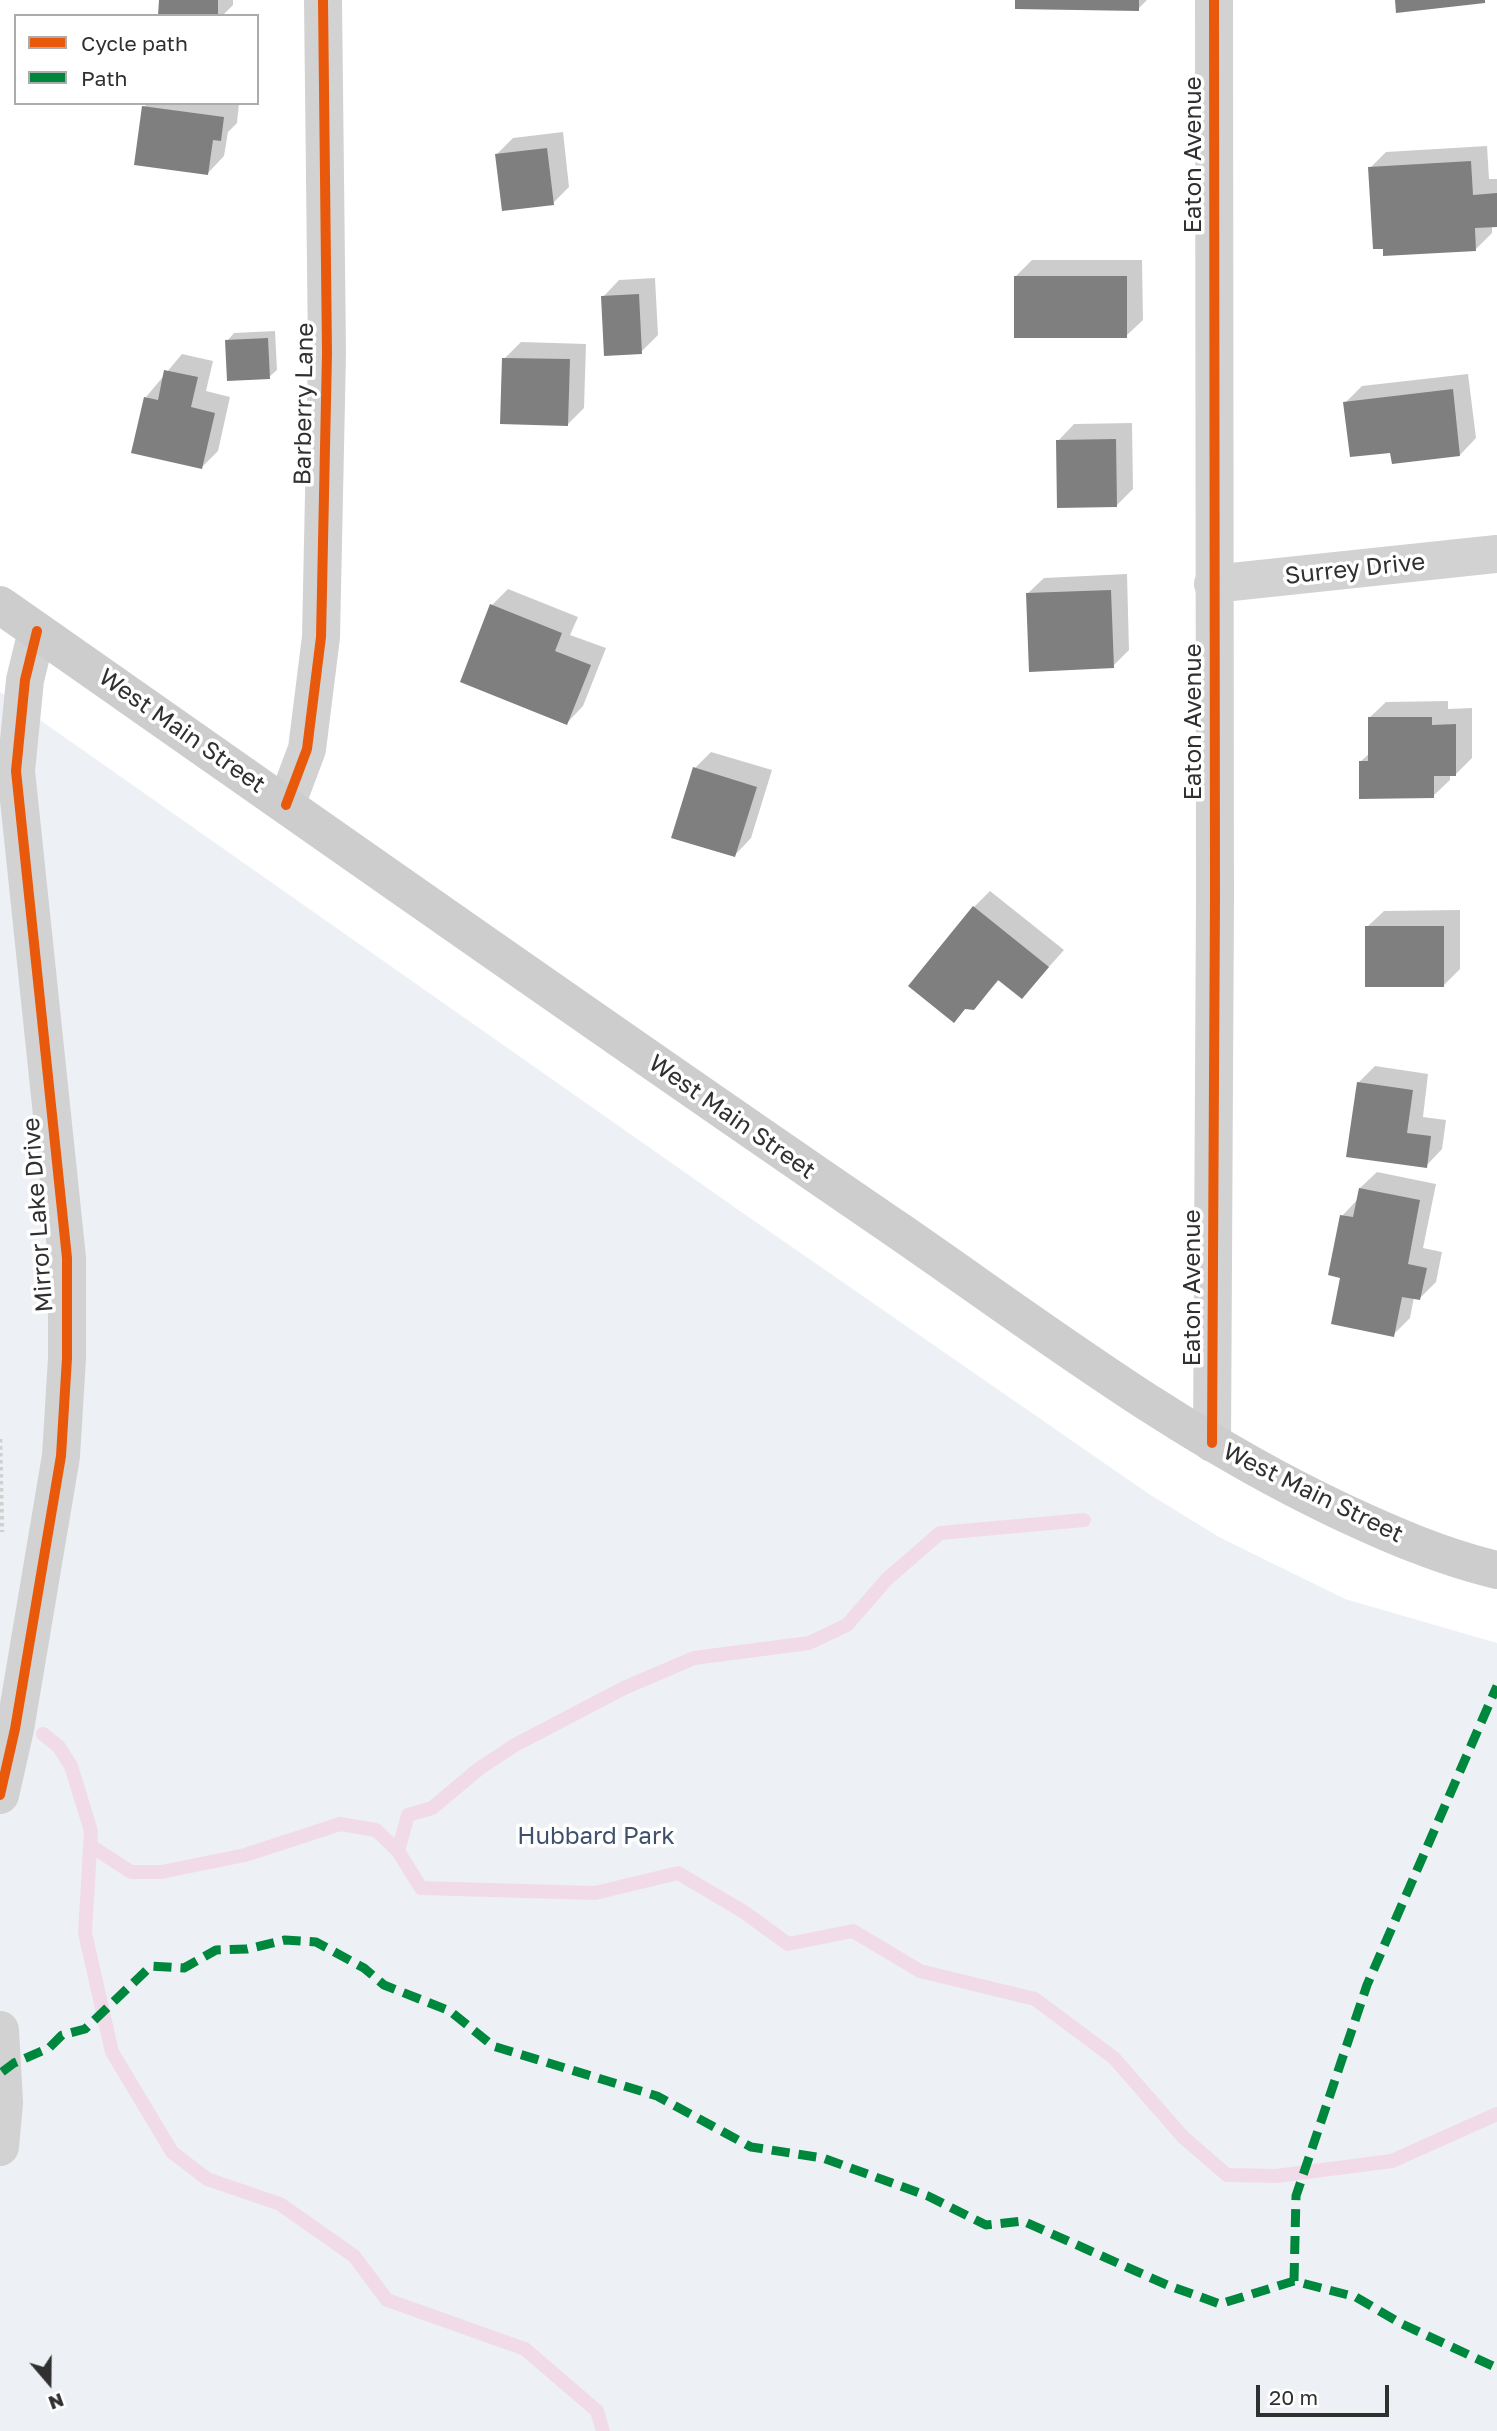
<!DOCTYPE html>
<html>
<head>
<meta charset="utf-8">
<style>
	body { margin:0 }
	#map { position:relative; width:1497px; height:2431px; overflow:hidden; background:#fff; font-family:"Golos Text",sans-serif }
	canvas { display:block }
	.legend { position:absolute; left:14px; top:14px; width:245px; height:91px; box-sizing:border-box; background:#fff; border:2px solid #acacac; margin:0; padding:9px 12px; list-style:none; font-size:21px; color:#303030 }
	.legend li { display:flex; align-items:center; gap:14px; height:35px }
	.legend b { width:35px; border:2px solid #acacac }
	.north { position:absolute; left:14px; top:2347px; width:70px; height:70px; -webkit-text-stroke:5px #fff; paint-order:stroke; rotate:160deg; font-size:19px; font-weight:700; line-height:28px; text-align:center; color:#303030 }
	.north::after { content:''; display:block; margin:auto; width:24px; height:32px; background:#303030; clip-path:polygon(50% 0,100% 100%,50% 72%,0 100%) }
	.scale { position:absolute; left:1256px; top:2385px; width:133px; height:32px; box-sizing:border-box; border:4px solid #303030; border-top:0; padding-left:9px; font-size:21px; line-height:24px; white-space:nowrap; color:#303030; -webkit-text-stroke:5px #fff; paint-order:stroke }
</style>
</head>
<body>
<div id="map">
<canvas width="1497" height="2431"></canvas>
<ul class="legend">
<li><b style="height:9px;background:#e8590c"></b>Cycle path</li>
<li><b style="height:9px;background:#00873e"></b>Path</li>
</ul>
<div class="north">N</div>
<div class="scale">20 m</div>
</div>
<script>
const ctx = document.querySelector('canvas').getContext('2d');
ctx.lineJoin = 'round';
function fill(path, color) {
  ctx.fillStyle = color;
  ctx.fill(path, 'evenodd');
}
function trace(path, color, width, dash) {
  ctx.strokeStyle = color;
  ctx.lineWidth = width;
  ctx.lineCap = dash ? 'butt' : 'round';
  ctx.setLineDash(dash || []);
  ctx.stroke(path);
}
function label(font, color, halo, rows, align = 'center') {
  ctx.font = font + ' "Golos Text",sans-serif';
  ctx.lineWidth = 7;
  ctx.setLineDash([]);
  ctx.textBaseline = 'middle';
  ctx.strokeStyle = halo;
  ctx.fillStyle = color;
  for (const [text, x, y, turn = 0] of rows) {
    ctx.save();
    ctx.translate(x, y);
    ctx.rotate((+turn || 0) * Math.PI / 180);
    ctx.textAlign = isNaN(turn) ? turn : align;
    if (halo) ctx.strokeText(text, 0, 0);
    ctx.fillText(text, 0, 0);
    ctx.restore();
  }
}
fill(new Path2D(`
	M0,692L740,1211L1149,1494L1219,1537L1345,1599L1497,1643V2431H0Z`), '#edf1f5');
fill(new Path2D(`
	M161,0H233V5L222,16H160Z
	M1017,0H1147L1138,9Z
	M148,103H239L237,123L228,132L224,156L208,173L144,107Z
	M563,132L569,187L553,203L497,154L513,138Z
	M1487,146L1489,179H1497V225H1492V233L1476,249L1370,168L1386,152Z
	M1032,260H1142L1143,320L1126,336L1015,277Z
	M655,278L658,335L641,352L603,297L619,280Z
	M275,331L277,370L269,377L227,341L234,333Z
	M521,342L586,344L584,408L568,424L504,359Z
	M182,354L213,361L206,391L230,397L218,451L202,467L146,397Z
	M1468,374L1476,438L1460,455L1392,451L1345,403L1362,386Z
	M1132,423L1133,489L1116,506L1058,441L1074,424Z
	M1127,574L1129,650L1113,666L1027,594L1044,578Z
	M508,589L578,617L570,635L606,648L583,706L567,723L492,605Z
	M1448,701V709L1472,708V758L1456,774H1450V780L1433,796L1361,761L1370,753L1369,718L1386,702Z
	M711,752L772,770L751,838L735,855L695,768Z
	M990,891L1064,950L1022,997L1000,979L973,1008L967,1007L954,1021L974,907Z
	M1460,910V969L1444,985L1367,927L1384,911Z
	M1375,1066L1428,1074L1423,1117L1446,1120L1442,1149L1426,1166L1358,1083Z
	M1377,1172L1436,1184L1423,1248L1442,1252L1436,1282L1420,1298L1414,1297L1410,1318L1393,1335L1343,1276L1342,1216L1358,1199L1360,1188Z`), '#0003');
trace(new Path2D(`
	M43,1734L59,1747L71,1766L91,1831L85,1933L112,2052L172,2152L207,2179L280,2204L354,2256L387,2300L525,2349L597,2411L603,2431
	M91,1846L131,1872H161L245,1855L340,1824L376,1830L398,1851L421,1888L595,1893L678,1873L744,1912L788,1944L853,1931L920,1971L1035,1999L1114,2058L1183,2137L1227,2175L1276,2176L1392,2161L1497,2114
	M398,1851L408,1815L432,1808L480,1768L515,1745L624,1688L694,1658L809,1643L847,1625L887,1579L940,1533L1084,1520`), '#f2dbe8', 14);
fill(new Path2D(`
	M159,0H218V16H158Z
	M1015,0H1139V11L1015,9Z
	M1395,0H1485V3L1396,13Z
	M142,106L224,117L221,141L213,140L208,175L134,165Z
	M547,148L554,205L502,211L495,154Z
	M1471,161L1473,195L1497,193V227L1475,228L1476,251L1383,256V249H1373L1368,167Z
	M1014,276H1127V338H1014Z
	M639,294L642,354L604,356L601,296Z
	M268,338L270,379L227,381L225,340Z
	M502,358L570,359L568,426L500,424Z
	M164,370L198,377L191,407L215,413L202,469L131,453L144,397L158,400Z
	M1453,389L1460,456L1392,464L1390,453L1350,457L1343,402Z
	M1116,439L1117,507L1057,508L1056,440Z
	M1111,590L1114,668L1029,672L1026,593Z
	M490,604L562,633L555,651L591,665L567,725L460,682Z
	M1368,717H1432V725L1456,724V776H1434V798L1359,799V761H1368Z
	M693,767L757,787L735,857L671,838Z
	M973,906L1049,967L1022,999L998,980L974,1010L965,1009L954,1023L908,986Z
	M1365,926H1444V987H1365Z
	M1357,1082L1413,1090L1407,1133L1431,1136L1427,1168L1346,1157Z
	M1359,1188L1420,1200L1408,1264L1427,1268L1420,1300L1402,1297L1394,1337L1331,1324L1340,1278L1328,1275L1340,1215L1353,1217Z`), '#7f7f7f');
trace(new Path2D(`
	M0,1439L2,1532`), '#d0d0d0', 4.5, [3.5, 3.5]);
trace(new Path2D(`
	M1213,584L1497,554
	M286,805L307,749L321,637L327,353L323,0
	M1212,1443L1215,897L1214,0
	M0,1795L15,1729L61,1456L67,1358V1258L16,771L25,680L37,631
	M0,2030L4,2103L0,2147`), '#d2d2d2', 38);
trace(new Path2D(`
	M0,605C299,814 597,1025 899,1231C1041,1329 1181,1436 1338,1510C1389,1534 1442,1557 1497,1570`), '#cdcdcd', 38);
trace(new Path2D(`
	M2,2072L14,2063L49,2048L62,2035L85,2029L151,1966L184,1968L216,1950L247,1949L285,1940L316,1942L364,1968L384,1985L450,2011L493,2046L657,2096L751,2147L823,2158L928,2196L986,2225L1023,2221L1167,2285L1220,2304L1294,2281L1356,2297L1400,2323L1497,2368
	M1294,2281L1296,2196L1367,1985L1497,1686`), '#00873e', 9, [18, 9]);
trace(new Path2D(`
	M286,805L307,749L321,637L327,353L323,0
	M1212,1443L1215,897L1214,0
	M0,1795L15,1729L61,1456L67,1358V1258L16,771L25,680L37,631`), '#e8590c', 10);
label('24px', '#303030', '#fff', [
	["Eaton Avenue",1193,155,-90],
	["Barberry Lane",304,404,-89],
	["Surrey Drive",1355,569,-6],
	["Eaton Avenue",1193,722,-90],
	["West Main Street",182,731,35],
	["West Main Street",732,1117,35],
	["Mirror Lake Drive",38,1215,-94],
	["Eaton Avenue",1192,1288,-90],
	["West Main Street",1313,1493,26]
]);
label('24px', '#3e516c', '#fff', [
	["Hubbard Park",596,1836]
]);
</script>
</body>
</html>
